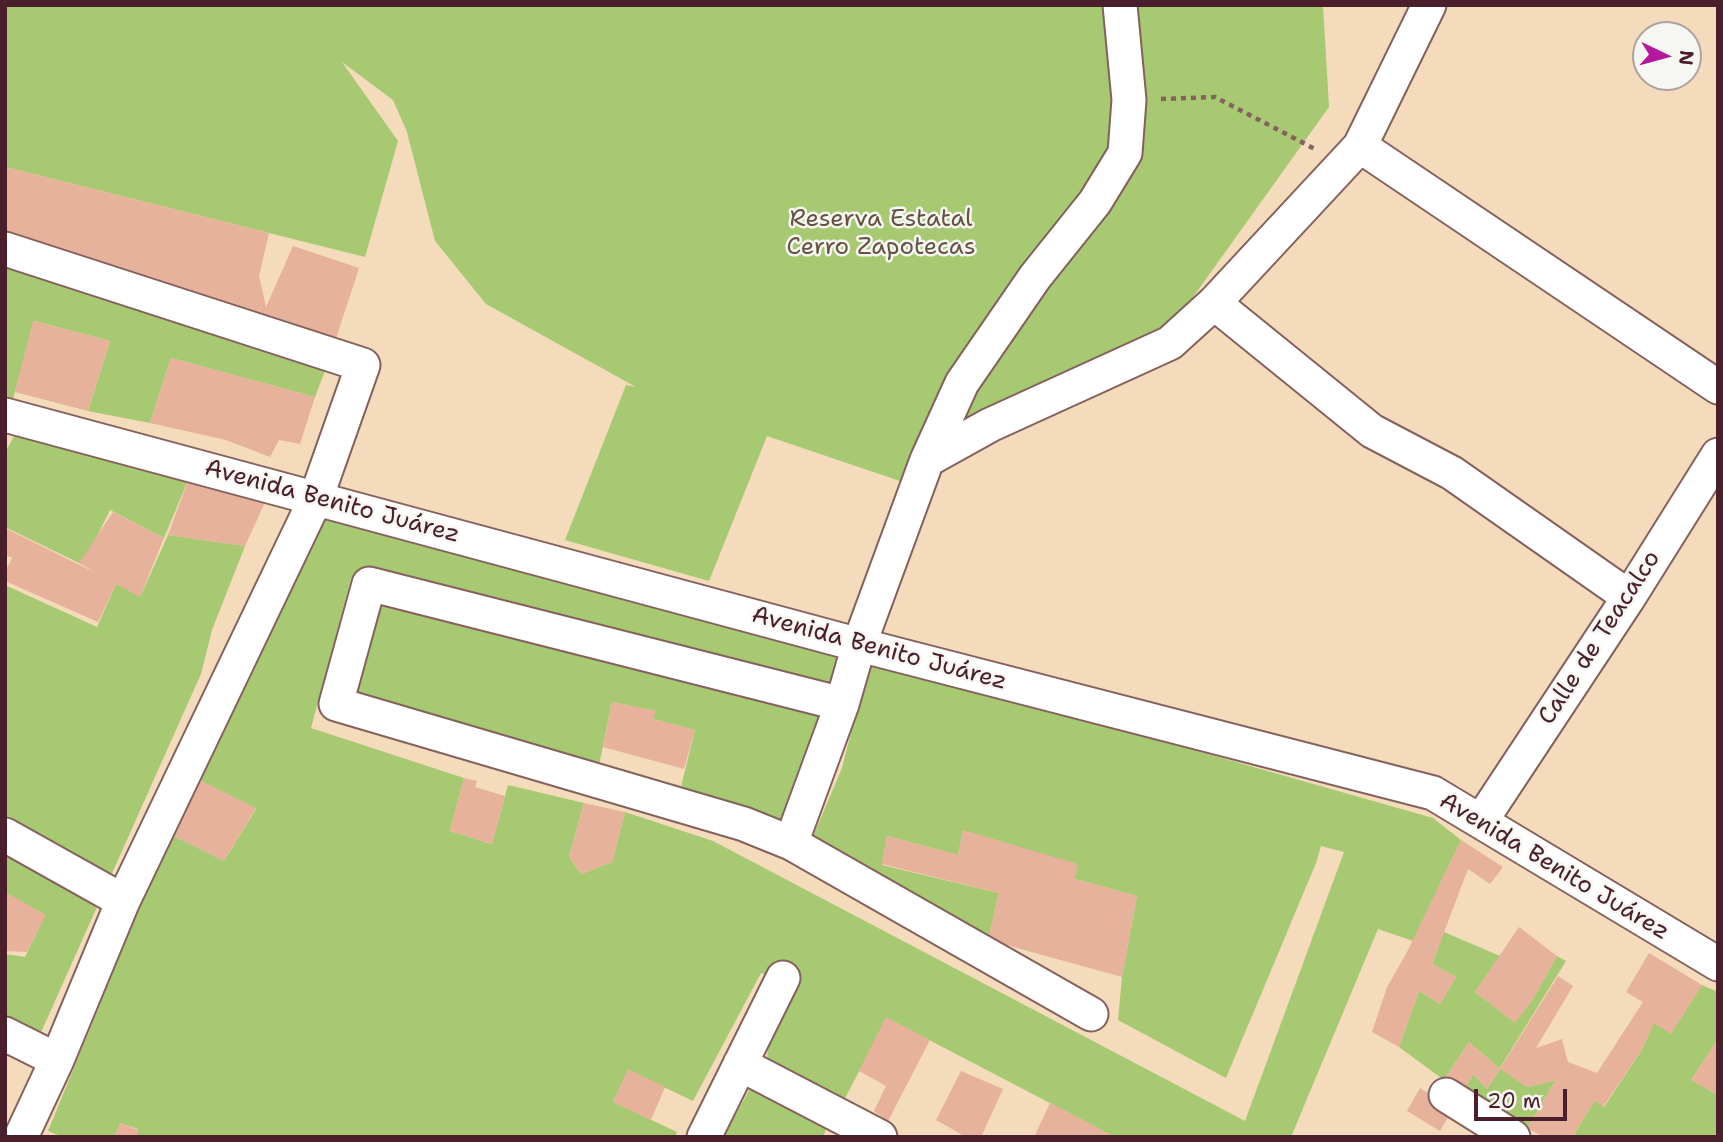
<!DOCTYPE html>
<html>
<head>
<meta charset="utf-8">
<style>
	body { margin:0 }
	#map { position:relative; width:1723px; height:1142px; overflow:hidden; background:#f3dbbb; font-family:"Shantell Sans",sans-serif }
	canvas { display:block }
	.frame { position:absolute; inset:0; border:7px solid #4a1f2b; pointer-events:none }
	.north { position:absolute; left:1632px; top:21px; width:70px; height:70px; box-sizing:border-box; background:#f6f6f2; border:2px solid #b1a0a2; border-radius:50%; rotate:95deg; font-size:19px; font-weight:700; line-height:28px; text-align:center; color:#4a1f2b }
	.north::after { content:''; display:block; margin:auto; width:24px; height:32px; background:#b5179e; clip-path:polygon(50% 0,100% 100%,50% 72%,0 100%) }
	.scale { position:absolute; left:1474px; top:1089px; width:93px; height:32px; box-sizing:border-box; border:4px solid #4a1f2b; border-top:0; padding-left:9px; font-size:21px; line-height:24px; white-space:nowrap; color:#4a1f2b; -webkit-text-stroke:5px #f6f6f2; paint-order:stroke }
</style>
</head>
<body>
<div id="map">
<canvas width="1723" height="1142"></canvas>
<div class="frame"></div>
<div class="north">N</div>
<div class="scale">20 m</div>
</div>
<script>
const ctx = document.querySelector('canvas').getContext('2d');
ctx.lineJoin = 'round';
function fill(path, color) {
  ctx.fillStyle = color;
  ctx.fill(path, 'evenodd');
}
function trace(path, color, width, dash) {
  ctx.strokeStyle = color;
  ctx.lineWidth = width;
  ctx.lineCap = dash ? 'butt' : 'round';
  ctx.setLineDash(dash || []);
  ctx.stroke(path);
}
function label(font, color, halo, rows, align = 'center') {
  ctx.font = font + ' "Shantell Sans",sans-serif';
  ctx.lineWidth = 5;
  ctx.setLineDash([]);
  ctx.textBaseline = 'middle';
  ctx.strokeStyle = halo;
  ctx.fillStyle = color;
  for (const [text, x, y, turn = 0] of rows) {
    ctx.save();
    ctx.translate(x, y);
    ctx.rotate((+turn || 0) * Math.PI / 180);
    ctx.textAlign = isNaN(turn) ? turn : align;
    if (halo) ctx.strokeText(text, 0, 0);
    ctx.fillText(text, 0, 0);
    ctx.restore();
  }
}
fill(new Path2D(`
	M5,5H1323L1329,107L1158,346L900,481L767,436L709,581L565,540L626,385L636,387L486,304L435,241L407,132L393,100L342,62L398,141L365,257L5,167Z
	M5,267L328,363L315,397L171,358L150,423L88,411L110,341L34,321L13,399L5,397Z
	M14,436L189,478L164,538L110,510L83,565L5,527V453Z
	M319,506L852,643L837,697L351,578L311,728L464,778L450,831L492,844L508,785L584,803L569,857L581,874L612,862L625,812L713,841L1245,1121L1344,852L1321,846L1316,863L1226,1078L1118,1020L1122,977L1137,896L1075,879L963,831L958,855L887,836L882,865L999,893L988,940L811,841L842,768L870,658L1433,818L1461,840L1413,941L1378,929L1291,1137H1115L887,1018L844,1100L767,1062L768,1046L796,984L761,973L693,1101L628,1070L613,1102L677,1132L675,1137H136L138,1129L120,1123L115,1137H63L48,1131L170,834L224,861L256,809L197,779Z
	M168,535L245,546L212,630L201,674L34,1048L5,1034V954L25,957L44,918L5,898V585L97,627L116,584L141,595Z
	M382,603L824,717L787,828L680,791L695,730L653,719L655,711L612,702L598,770L355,701Z
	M1444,932L1500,956L1475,992L1515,1022L1532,1000L1557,956L1566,961L1500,1068L1527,1087L1556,1080L1527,1128L1463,1092L1473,1074L1487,1089L1500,1069L1469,1042L1444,1080L1399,1047L1419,991L1440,1004L1456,977L1432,964Z
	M1702,985L1718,992V1039L1691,1080L1718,1095V1137H1578L1574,1134L1595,1100L1604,1107L1641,1051L1654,1023L1671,1033Z
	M750,1089L826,1129L823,1137H723Z`), '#a7c972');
fill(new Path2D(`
	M5,167L269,233L259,276L266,307L293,246L359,268L328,363L5,267Z
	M33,321L110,341L88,411L15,392Z
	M171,358L315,397L300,444L279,440L270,457L226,440L150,423Z
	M189,478L267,498L245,546L168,535Z
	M113,512L164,538L140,597L116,584L98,622L5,581V572L12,558L5,555V528L96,573L79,563Z
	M612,702L656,711L653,719L695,730L684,769L603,747Z
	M464,778L477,781L475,787L505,796L492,844L450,831Z
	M197,779L256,808L224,861L170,834Z
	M584,803L625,812L612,862L581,874L569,857Z
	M963,830L1078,864L1075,879L1137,896L1122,977L988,940L999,893L882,864L887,836L958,855Z
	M1461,840L1503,867L1490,884L1468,869L1432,964L1456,977L1440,1004L1419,991L1399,1047L1372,1032L1387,987L1407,952Z
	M5,892L46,915L27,952L5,951Z
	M1519,927L1557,956L1532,1000L1515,1023L1475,992Z
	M1649,953L1702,985L1671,1034L1654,1023L1641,1051L1603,1107L1595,1100L1574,1134L1578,1137H1544L1527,1128L1556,1080L1527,1087L1500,1069L1558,976L1573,986L1536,1048L1562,1039L1568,1062L1597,1073L1643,1002L1626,992Z
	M886,1017L930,1040L888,1121L874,1111L886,1086L859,1071Z
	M1718,1039V1095L1691,1080Z
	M1469,1042L1500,1069L1487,1089L1473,1074L1463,1092L1444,1080Z
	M628,1069L665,1087L651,1120L613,1102Z
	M961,1071L1003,1089L981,1137H959L961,1134L936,1120Z
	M1420,1088L1453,1109L1440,1131L1407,1111Z
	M1050,1103L1090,1124L1115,1137H1034Z
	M120,1123L139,1130L136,1137H115Z`), '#e7b29c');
const minor = new Path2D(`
	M1360,146L1718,387
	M5,249L363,365L316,498L123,901L57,1060L21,1137
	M1214,303L1372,431L1452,473L1629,597
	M5,415L852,643L1433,793L1718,964
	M927,460L990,425L1170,343L1214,303L1360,146L1429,5
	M842,704L369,584L336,704L744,824L791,843L842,704L859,645L927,460L962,383L1035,277L1095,202L1125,153L1129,100L1120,5
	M1481,821L1629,597L1718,455
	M5,835L123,901
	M791,843L1091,1014
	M5,1034L57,1060
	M740,1064L880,1137
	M1446,1095L1513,1137
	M704,1137L783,978`);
trace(minor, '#85615d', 37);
trace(new Path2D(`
	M1161,99L1215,97L1315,149`), '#85615d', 4.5, [5, 5]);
trace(minor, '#fff', 33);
label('24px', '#665240', '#f6f6f2', [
	["Reserva Estatal",881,220],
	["Cerro Zapotecas",881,248]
]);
label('24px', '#4a1f2b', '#f6f6f2', [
	["Avenida Benito Juárez",332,502,15],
	["Calle de Teacalco",1600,638,-57],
	["Avenida Benito Juárez",879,649,15],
	["Avenida Benito Juárez",1554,867,31]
]);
</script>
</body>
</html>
